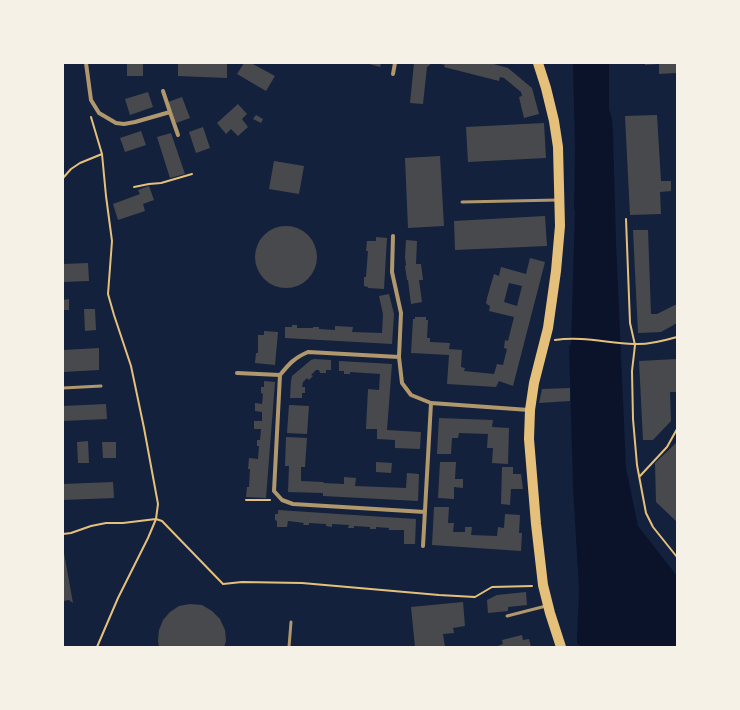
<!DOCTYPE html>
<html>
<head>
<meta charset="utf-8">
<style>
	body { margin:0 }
	#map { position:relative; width:740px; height:710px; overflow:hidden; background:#14213d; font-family:"Fira Sans Condensed",sans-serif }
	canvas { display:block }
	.frame { position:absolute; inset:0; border:64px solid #f6f1e7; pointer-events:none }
</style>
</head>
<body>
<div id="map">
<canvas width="740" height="710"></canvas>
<div class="frame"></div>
</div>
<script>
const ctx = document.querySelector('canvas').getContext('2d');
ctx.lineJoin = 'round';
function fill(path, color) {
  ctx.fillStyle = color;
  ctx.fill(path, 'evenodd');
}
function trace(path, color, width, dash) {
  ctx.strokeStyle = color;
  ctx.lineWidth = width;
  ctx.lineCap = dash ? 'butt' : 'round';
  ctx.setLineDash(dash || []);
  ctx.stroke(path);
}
fill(new Path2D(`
	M573,63H609V109L612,119L613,133L616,242L626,468L638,526L677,576V647H582L577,643V638L579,589L573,487L569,346L571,345L575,210L574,209L575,149Z`), '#0b132b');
fill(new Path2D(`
	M127,63H143V76H127Z
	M178,63H227V78L178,76Z
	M244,63H251L275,76L266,91L237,74Z
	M366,63H381L380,67Z
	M414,63H432L427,67L423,104L410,103Z
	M437,63H490L508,68L532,88L539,114L524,118L519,97L522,96L521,92L504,78L500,77L499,81L444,67L445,65Z
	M645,63H676L677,73L659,74V64L645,65Z
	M148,92L153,107L130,115L125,99Z
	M182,97L190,118L176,123L168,102Z
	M238,104L247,114L242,119L248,127L238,136L231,129L226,134L217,123Z
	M256,115L263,119L261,123L253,119Z
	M657,115L661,181H671V191L660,192L661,214L630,215L625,116Z
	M544,123L546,158L468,162L466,127Z
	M203,127L210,148L196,153L189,132Z
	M141,131L146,145L125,152L120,138Z
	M171,133L185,174L170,178L157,137Z
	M440,156L444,226L408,228L405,158Z
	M274,161L304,166L299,194L269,189Z
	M149,186L154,200L143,204L145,211L118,220L113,204L140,194L138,190Z
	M545,216L547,246L455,250L454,221Z
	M255 257a31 31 0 1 1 62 0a31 31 0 1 1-62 0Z
	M633,230H648L651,314H657L677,304V323L661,332L638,333Z
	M376,237L387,238L384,289L368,288V287L364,286V277H366L368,251H366L367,241H376Z
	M406,240L417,241L416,264H421L423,280H419L422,302L411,304L408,280H407L405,266L406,265L405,257Z
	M530,258L545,262L513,386L499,381L496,387L447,384L449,355L411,353L413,319H415V317H426V320H428L427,338H430V342L450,343L449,349L462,350L461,367L465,368L464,371L494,374L497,364L503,365L507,349L504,348L505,340L508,341L514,317L489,311L490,306L488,305L486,303L487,299V298L494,274L499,276L501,267L526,274ZM509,283L522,286L517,306L504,302Z
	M88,263L89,281L63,282V264Z
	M389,294L394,314L392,344L285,338V327H292V325H297V328H313V327H319V329L335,330V326L353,327L352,332L382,333L383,314L379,296Z
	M69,299V310H63V300Z
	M84,309H95L96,330L85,331Z
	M264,331L278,332L275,365L255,363L256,353H258V335H264Z
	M99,348V370L63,372V350Z
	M314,359L331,360V370H326V373H320L319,370H316L311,375L313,376L309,380L307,378L303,382L302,387H305V393H302V398H290L291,381L292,376L311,360Z
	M677,359V392H670L671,421L653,440H643L639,361Z
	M339,361L392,364L387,430L421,432L420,449L395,448V440L377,439V429H366L368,389L379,390L380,374L350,372V374H344V371H339Z
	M264,381L275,382L266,498L246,497L247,487H249L250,469H248L249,458L258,459L259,446H257V440H260L261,429H254V421H262V412L255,411V403L262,404L263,394L261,393V387H264Z
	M570,388V401L539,403L542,389Z
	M106,404L107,419L63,421V406Z
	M289,405L309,406L307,434L287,433Z
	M439,418L493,420L492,427L509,428L508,464L492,463L493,448H487L488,434L459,433L458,438H452L451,454H437Z
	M286,437L307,438L305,467H301V481L324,482L323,483L344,484V477L356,478L355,486L406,488L407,473L419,474L418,501L323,496V493L288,492L289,466H285Z
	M88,441L89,463H78L77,442Z
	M102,442H116V458H103Z
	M677,442V522L656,502L655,463Z
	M376,462L392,463L391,473L376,472Z
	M440,462H456L455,479H463V488L454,487V499L438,498Z
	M502,467H513V474H521L523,489H511L510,505L501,504Z
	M113,482L114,498L63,500V484Z
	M434,507H449L448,523H454L453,532H465V527H472L471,535L497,536L498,527L504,528L505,514L520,515L519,533H522L521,551L432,545Z
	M278,510L338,514L416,519L415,544H404V530H389V528L376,527V529H370V527L354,526V528H348L349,525L332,524V527L326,526V524L309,523V525H303L304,523L288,521L287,527H277V521L275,520V514H278Z
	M63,553H64L73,603L69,600L63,601Z
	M526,592L527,605L508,607V611L488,613L487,600L497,595Z
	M463,602L465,626L453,628L454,633L443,634L445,647H415L411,607Z
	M190,604L202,605L212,611L220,619L225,630L226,641L224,647H159L158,641L159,630L163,620L170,612L179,606Z
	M522,635L523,640L529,639L531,647H495L503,644L502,640Z`), '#48494c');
trace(new Path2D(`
	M91,117L102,154L106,196L112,241L108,294L114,315L131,366L144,428L158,504L156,519L148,538L118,598L97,647
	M63,178L71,169L80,163L102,154
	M134,187L149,184L161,183L192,174
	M626,219L630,323L635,345L632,371L633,419L637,465L646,513L653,527L677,557
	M555,340C583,336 607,343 634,344C648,345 663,341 677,337
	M640,476L667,447L677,429
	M246,500H270
	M63,534L71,533L91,526L106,523H123L156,519L162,521L223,584L242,582L302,583L439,595L475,597L492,587L532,586`), '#e5c07b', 2);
trace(new Path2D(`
	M462,202L558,200
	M63,388L101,386
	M507,616L546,606
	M289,647L291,622`), '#b1986c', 3);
trace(new Path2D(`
	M86,63L91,100L99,113L116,123L124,124L135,122L170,112L178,135
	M393,74L395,63
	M163,91L170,112
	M393,236L392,272L401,313L399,357L402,383L411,395L431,403L529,410
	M399,357L308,352C294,358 289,364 280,375L274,491L282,500L293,504L425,512
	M237,373L280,375
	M423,546L431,403`), '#b1986c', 4);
trace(new Path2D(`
	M538,63L546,88L554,121L558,147L560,226L556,271L548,328L534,383L530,410L529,439L536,524L543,585L550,613L561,647`), '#e5c07b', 10);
</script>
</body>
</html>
